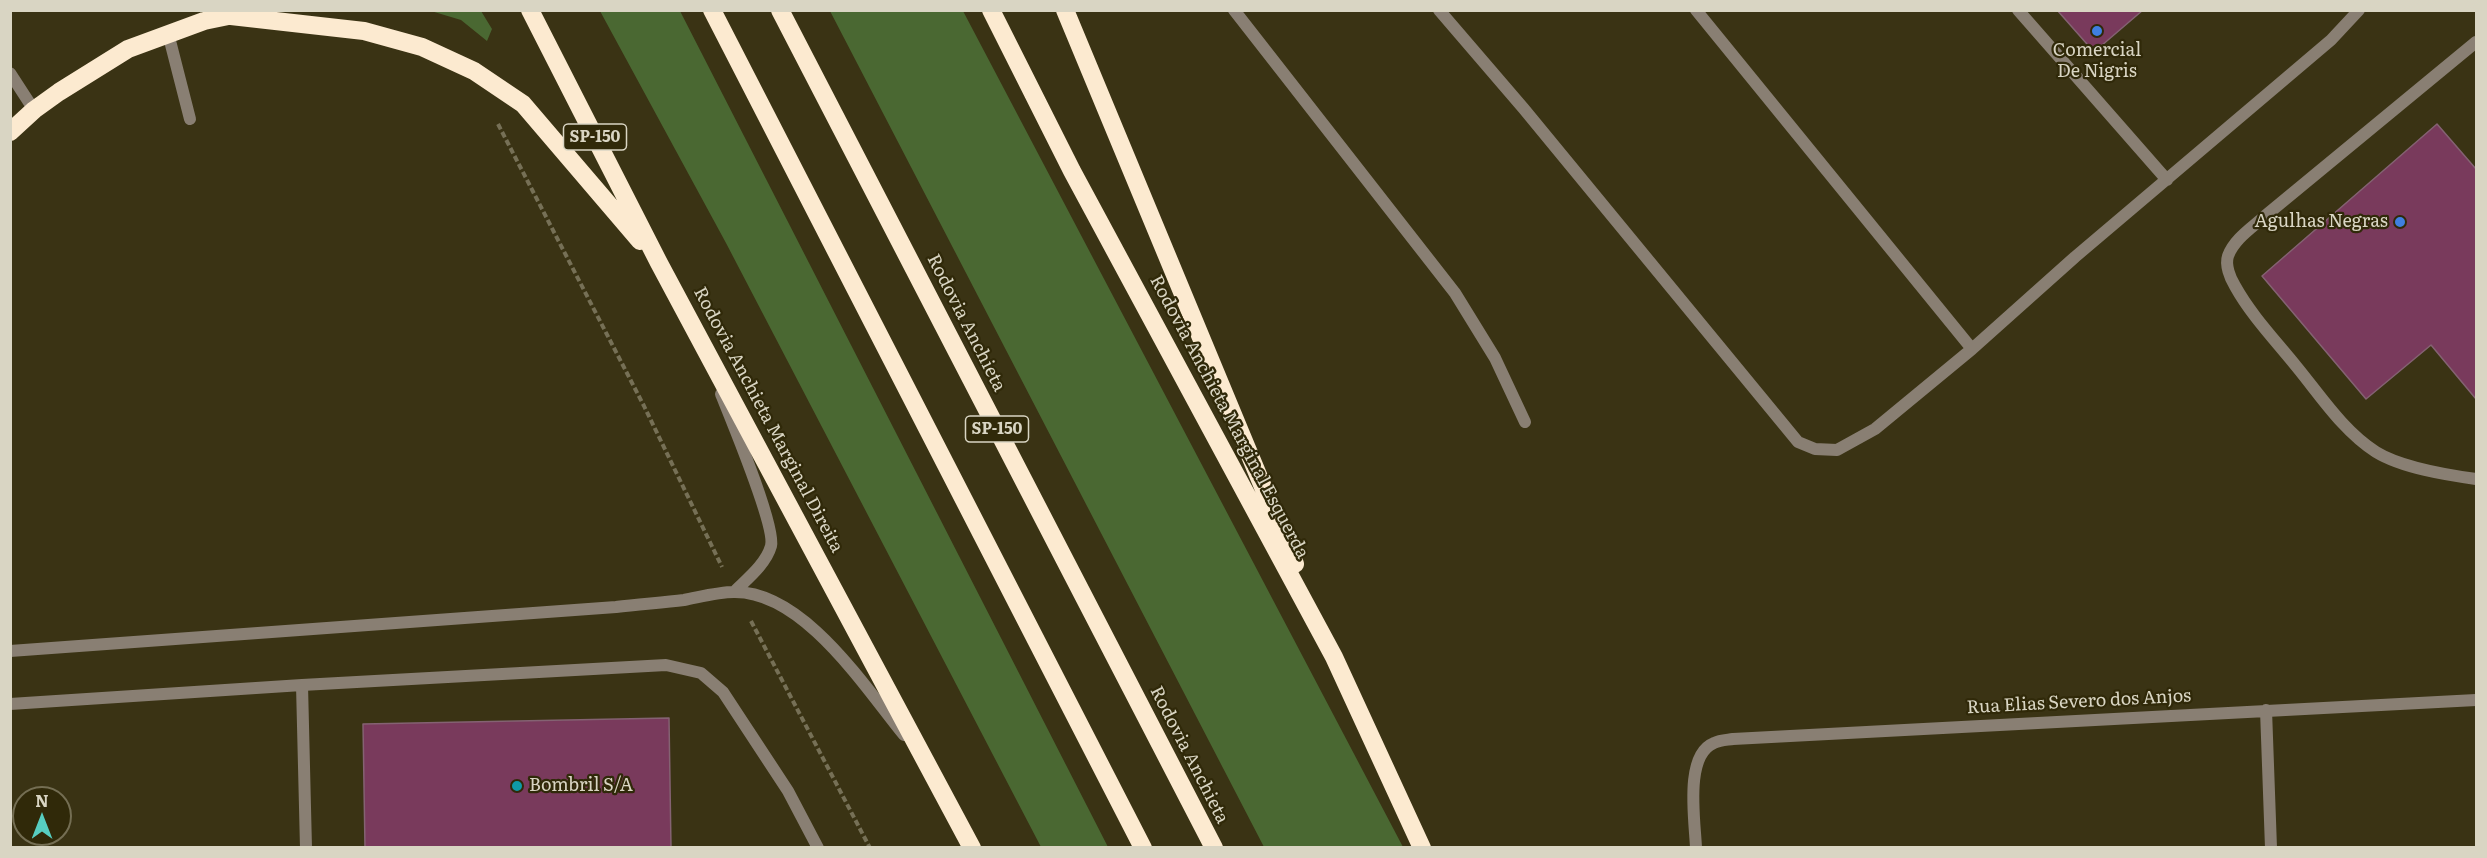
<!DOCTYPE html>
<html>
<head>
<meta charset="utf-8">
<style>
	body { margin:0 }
	#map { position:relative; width:2487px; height:858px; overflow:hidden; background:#3a3314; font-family:Literata,serif }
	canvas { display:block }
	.frame { position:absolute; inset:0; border:12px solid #d9d5c3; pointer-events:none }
	.north { position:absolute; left:12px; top:786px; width:60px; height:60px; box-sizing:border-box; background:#302909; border:2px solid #746e53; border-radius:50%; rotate:0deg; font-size:16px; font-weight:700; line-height:24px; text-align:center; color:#d9d5c3 }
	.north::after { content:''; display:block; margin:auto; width:21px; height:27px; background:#57cec1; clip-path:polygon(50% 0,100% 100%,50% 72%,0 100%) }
</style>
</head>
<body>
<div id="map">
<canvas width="2487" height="858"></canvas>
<div class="frame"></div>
<div class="north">N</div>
</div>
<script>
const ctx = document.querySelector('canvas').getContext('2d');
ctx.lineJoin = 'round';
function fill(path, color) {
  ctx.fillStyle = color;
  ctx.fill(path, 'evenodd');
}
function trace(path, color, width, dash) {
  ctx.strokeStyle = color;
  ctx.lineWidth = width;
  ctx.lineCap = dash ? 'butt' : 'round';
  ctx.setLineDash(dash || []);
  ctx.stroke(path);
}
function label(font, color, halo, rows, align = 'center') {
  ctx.font = font + ' Literata,serif';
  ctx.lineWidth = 4.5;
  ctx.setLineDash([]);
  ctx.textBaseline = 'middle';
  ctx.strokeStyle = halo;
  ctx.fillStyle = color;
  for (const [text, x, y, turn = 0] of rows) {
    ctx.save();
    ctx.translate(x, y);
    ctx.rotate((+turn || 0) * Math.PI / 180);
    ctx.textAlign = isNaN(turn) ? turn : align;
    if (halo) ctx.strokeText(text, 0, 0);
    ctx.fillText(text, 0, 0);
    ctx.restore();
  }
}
fill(new Path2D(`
	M431,11H481L492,29L487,41L461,20Z
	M600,11H680L1108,847H1041L726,243Z
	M830,11H963L1403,847H1264Z`), '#4a6832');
const building = new Path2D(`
	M2057,10H2143L2094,52Z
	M2437,124L2476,169V399L2431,345L2366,399L2262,276Z
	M669,718L671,848H365L363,724Z`);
fill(building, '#793a5c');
trace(building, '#846272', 1.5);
trace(new Path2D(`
	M498,124L644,406L722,567
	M751,621L870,848`), '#767056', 4, [6, 3]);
trace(new Path2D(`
	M1234,10L1455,293L1495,358L1525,422
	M1439,10L1524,109L1798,442L1815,449L1837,450L1875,429L1972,349L2075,257L2331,40L2359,10
	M1696,10L1972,349
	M2018,10L2167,180
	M168,33L190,119
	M2476,42L2265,216C2253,227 2234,239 2228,256C2225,265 2230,278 2235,286C2251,315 2275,340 2296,366C2320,395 2343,431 2376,452C2402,468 2447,475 2476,479
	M10,73L34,110
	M721,394C731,419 776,527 771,546C766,564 747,579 734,592
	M10,651L616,607C638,604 661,603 684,600C700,597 718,592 734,592C803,591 864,686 904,735
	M10,704L302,685
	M306,848L302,685L666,665L701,673L723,692L788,791L818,848`), '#897f73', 12);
trace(new Path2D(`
	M2266,710L2271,848
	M1696,848C1695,821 1684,755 1714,743C1720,740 1727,740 1733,739L2476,700`), '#897f73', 12);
trace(new Path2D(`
	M530,10L659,263L972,848
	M712,10L1143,848
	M780,10L1214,848
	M991,10L1072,171L1334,657L1422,848
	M1065,10L1295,564
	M231,16L364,31L422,47L474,71L523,104L640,241
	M10,132L34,110L59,92L128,49L204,21L243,13`), '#fcead0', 18);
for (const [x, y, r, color] of [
	[2097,31,6,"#3f7fe0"],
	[2400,222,6,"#3f7fe0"],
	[517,786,6,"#0f9aa8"]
]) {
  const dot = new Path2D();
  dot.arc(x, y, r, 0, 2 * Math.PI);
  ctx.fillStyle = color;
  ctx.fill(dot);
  trace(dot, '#302909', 2);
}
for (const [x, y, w] of [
	[595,137,63],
	[997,429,63]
]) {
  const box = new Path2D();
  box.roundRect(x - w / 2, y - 13, w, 26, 4.5);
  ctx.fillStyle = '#302909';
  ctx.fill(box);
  trace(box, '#d9d5c3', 1.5);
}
label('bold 16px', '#d9d5c3', null, [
	["SP-150",595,137],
	["SP-150",997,429]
]);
label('18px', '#d9d5c3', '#302909', [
	["Comercial",2097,51],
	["De Nigris",2097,72],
	["Agulhas Negras",2388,222,"right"],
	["Bombril S/A",529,786,"left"]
]);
label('18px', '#d9d5c3', '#302909', [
	["Rodovia Anchieta",966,323,63],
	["Rodovia Anchieta Marginal Esquerda",1229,417,62],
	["Rodovia Anchieta Marginal Direita",768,420,62],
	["Rua Elias Severo dos Anjos",2079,702,-3],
	["Rodovia Anchieta",1189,755,63]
]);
</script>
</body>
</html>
